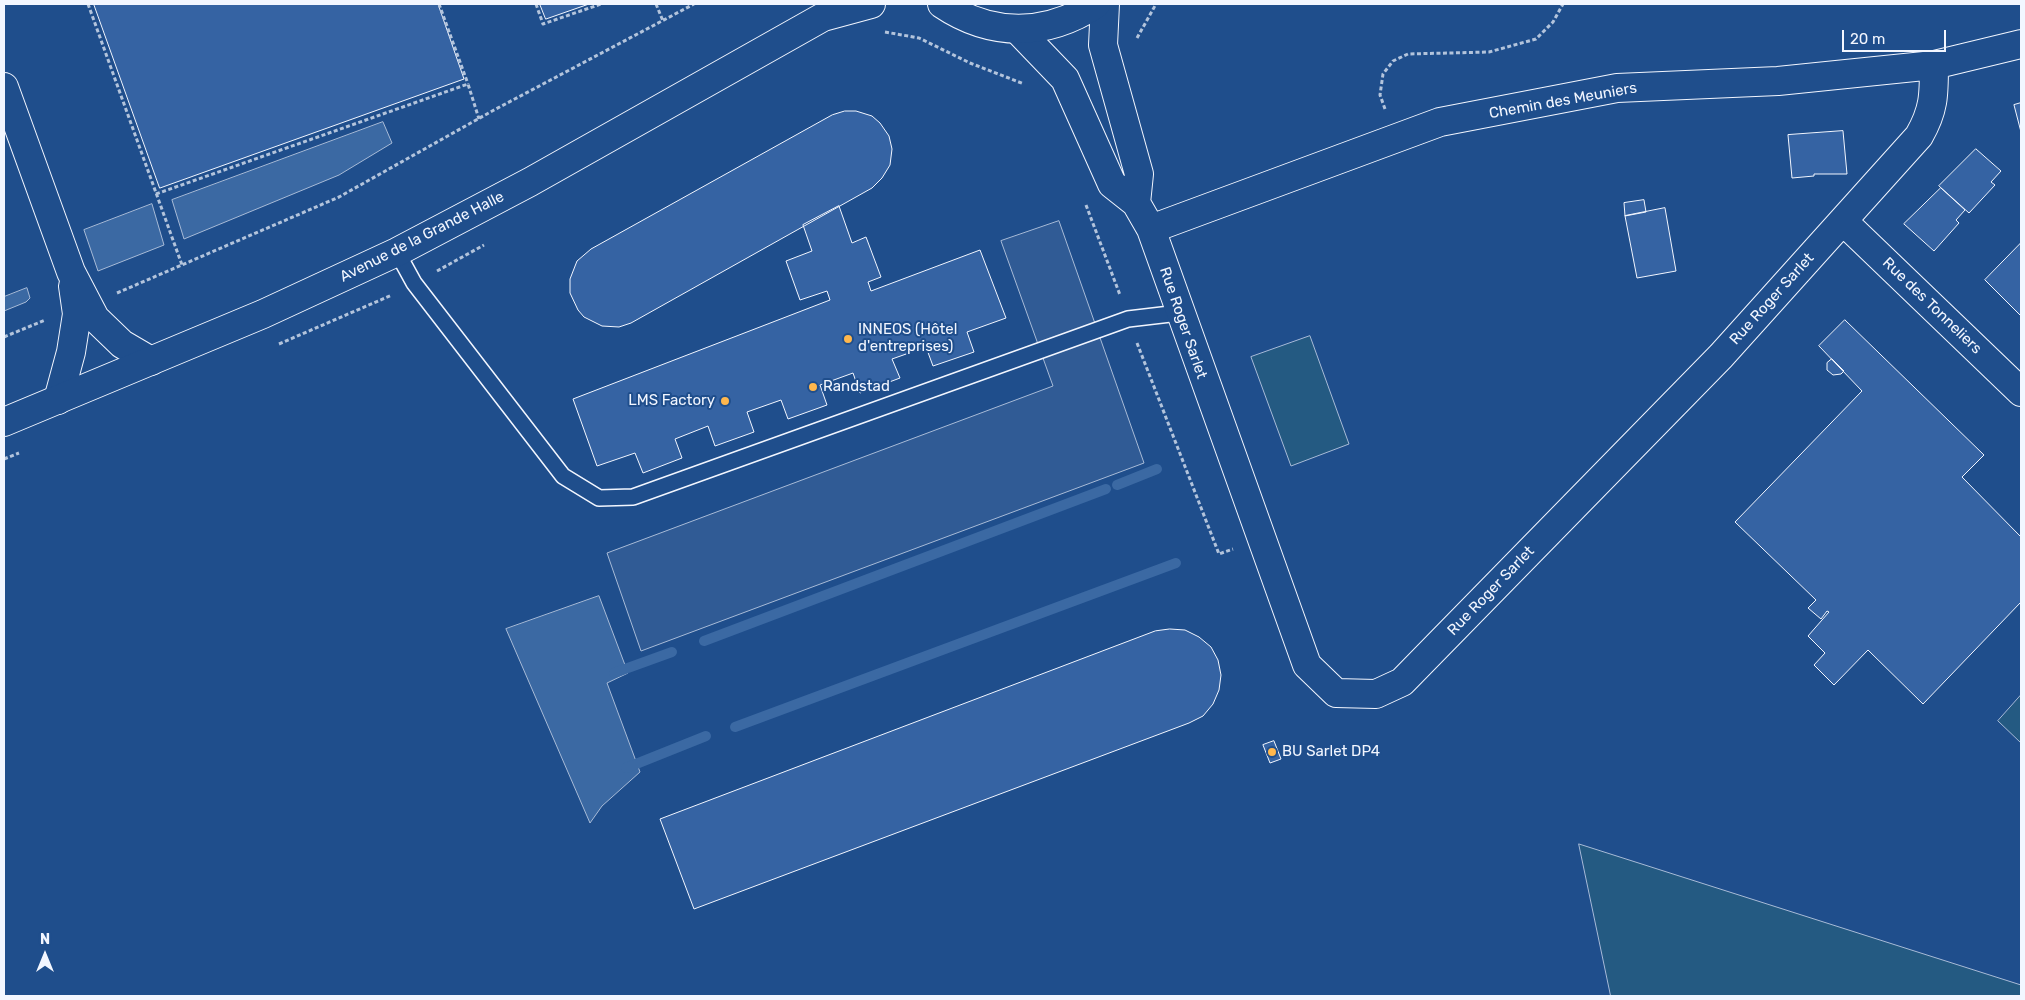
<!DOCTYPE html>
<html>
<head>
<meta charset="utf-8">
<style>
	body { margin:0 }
	#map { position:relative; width:2025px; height:1000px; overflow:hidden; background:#1f4e8c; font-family:Rubik,sans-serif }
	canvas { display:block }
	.frame { position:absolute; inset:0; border:5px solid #f2f6ff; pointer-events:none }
	.north { position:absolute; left:20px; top:930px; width:50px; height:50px; -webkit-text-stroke:4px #1f4e8c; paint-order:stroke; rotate:0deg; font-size:14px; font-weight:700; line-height:20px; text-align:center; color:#f2f6ff }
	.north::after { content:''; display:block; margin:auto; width:18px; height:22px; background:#f2f6ff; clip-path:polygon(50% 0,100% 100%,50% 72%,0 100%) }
	.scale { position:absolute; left:1842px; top:30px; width:104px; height:22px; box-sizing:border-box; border:2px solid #f2f6ff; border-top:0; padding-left:6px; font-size:15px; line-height:18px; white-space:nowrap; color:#f2f6ff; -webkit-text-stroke:4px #1f4e8c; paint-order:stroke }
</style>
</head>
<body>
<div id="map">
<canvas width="2025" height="1000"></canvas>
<div class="frame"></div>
<div class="north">N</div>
<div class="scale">20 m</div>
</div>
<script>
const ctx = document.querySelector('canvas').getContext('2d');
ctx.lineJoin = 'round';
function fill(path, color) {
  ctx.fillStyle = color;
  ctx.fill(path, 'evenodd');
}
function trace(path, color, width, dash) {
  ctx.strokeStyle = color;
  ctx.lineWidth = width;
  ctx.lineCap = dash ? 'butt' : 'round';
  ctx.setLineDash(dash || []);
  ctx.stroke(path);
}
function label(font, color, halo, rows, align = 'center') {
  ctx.font = font + ' Rubik,sans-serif';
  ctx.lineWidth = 4;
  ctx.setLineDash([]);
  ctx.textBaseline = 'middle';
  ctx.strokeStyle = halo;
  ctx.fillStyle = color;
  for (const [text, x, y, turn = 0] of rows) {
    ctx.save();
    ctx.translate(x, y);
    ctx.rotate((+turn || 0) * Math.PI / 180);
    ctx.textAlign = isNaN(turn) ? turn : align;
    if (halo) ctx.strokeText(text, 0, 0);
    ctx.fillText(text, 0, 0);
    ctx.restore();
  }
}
const green = new Path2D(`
	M1310,336L1349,444L1291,466L1251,357Z
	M2021,695V743L1998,721Z
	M1579,844L2021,985V996H1611Z`);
fill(green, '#245a82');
trace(green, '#a8bbd7', 1);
const parking = new Path2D(`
	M1059,221L1144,463L641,651L607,553L1053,386L1001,241Z`);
fill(parking, '#305b95');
trace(parking, '#a8bbd7', 1);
const water = new Path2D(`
	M383,122L392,143L339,175L184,239L172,200Z
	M152,204L164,245L98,271L84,230Z
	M27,288L30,298L26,302L4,311V297Z
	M599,596L628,673L607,683L640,772L602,806L590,823L506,629Z`);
fill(water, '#3b69a3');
trace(water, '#a8bbd7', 1);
trace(new Path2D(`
	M1117,485L1157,469
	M704,641L1106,489
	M614,673L672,652
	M735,727L1176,563
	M626,768L706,736`), '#3b69a3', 10);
const building = new Path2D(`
	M94,4H438L464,79L160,188Z
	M540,4H589L546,19Z
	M2021,103V132L2014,105Z
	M845,111H856L872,116L880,123L889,136L892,149L890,165L882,178L872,188L631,323L619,327L602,326L584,317L578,310L570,293V279L577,261L591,249L832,115Z
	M1843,131L1847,174H1814V176L1792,178L1788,135Z
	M1976,149L2001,171L1991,182L1995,185L1969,213L1939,186Z
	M1941,188L1965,210L1956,220L1959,223L1934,251L1904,224Z
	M1644,200L1646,212L1625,216L1624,203Z
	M839,206L852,243L866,237L881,277L868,282L871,291L980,250L1006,318L967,332L974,352L933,366L926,347L892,359L900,378L860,393L853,373L820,385L827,405L788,419L781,400L747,412L754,432L715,446L708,426L675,439L682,458L643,473L635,453L597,466L573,399L830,300L827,291L800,300L786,261L812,251L803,225Z
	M1665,208L1676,271L1637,278L1625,216Z
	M2021,243V316L1985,280Z
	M1845,320L1984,455L1962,477L2021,537V602L1923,704L1868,650L1834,685L1814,665L1825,653L1808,636L1829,612L1827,611L1821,619L1808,608L1816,600L1735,522L1862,391L1819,346Z
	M1832,359L1844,371L1841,374L1833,375L1827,370V363Z
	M1170,629L1185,630L1199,637L1211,647L1218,660L1221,675L1219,690L1213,704L1203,716L1189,723L694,909L660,819L1155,631Z
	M1274,741L1281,759L1270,763L1263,745Z`);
fill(building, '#3563a3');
trace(building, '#f2f6ff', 1);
const service = new Path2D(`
	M397,252L414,283L563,476L599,498L633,497L1128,319L1179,313`);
const minor = new Path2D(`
	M1105,4L1103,45L1139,174L1136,203
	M1017,29L1065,79L1112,184L1136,203L1151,229L1440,122L1617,88L1778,81L1934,65L2021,44
	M4,87L71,272L95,318L122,344L151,361
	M1843,221L2021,392
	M1151,229L1307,665L1336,693L1376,694L1402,682L1721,356L1919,136C1934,110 1934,95 1934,65
	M58,400L71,352L77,314L73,286`);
const tertiary = new Path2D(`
	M942,4C991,37 1046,37 1096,4
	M4,422L263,314L397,252L530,182L823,17L871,4`);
trace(service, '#f2f6ff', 18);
trace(minor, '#f2f6ff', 30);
trace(tertiary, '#f2f6ff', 30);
trace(new Path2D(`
	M88,4L182,265
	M439,4L468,84
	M536,4L543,24L601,4
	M656,4L663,21
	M885,32L919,38L970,63L1024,84
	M1137,38L1156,4
	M1385,109L1380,95L1383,74L1393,61L1408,54L1489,52L1536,39L1553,22L1563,4
	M156,194L468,84L479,119
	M1086,205L1120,295
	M437,271L484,245
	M117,293L339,197L494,110L694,4
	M4,337L45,320
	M1137,343L1219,554L1233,549
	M279,344L392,295
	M4,459L19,453`), '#b3c4dc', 3, [4, 2.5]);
trace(service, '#1f4e8c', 15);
trace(minor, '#1f4e8c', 28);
trace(tertiary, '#1f4e8c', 28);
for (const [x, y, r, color] of [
	[848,339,5,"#ffb74d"],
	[813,387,5,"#ffb74d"],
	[725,401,5,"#ffb74d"],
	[1272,752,5,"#ffb74d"]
]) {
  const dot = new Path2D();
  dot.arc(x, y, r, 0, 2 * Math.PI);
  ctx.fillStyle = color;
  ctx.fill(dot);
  trace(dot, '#1f4e8c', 2);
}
label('15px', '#f2f6ff', '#1f4e8c', [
	["Chemin des Meuniers",1563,101,-10],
	["Avenue de la Grande Halle",422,237,-27],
	["Rue Roger Sarlet",1772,299,-48],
	["Rue des Tonneliers",1932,306,44],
	["Rue Roger Sarlet",1183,323,71],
	["Rue Roger Sarlet",1491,591,-46]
]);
label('15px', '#f2f6ff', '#1f4e8c', [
	["INNEOS (Hôtel",858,330],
	["d'entreprises)",858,347],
	["Randstad",823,387],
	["LMS Factory",715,401,"right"],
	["BU Sarlet DP4",1282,752]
], 'left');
</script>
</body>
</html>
